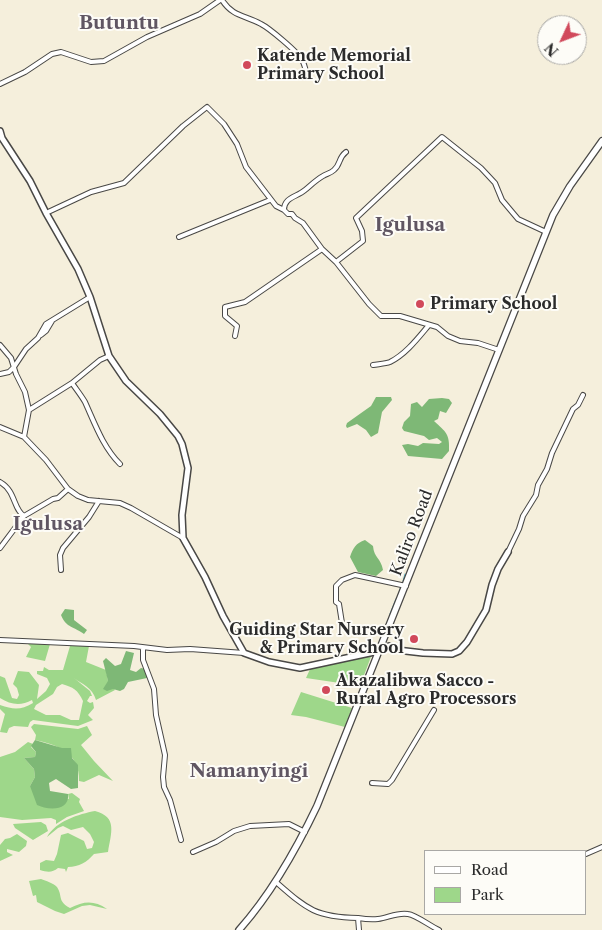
<!DOCTYPE html>
<html>
<head>
<meta charset="utf-8">
<style>
	body { margin:0 }
	#map { position:relative; width:602px; height:930px; overflow:hidden; background:#f5efdc; font-family:"Libre Caslon Text",serif }
	canvas { display:block }
	.legend { position:absolute; left:424px; top:850px; width:162px; height:65px; box-sizing:border-box; background:#fdfcf7; border:1px solid #a9a8a5; margin:0; padding:6px 9px; list-style:none; font-size:15px; color:#2b2b2b }
	.legend li { display:flex; align-items:center; gap:10px; height:25px }
	.legend b { width:25px; border:1px solid #a9a8a5 }
	.north { position:absolute; left:537px; top:15px; width:50px; height:50px; box-sizing:border-box; background:#fdfcf7; border:1px solid #a9a8a5; border-radius:50%; rotate:227deg; font-size:14px; font-weight:700; line-height:20px; text-align:center; color:#2b2b2b }
	.north::after { content:''; display:block; margin:auto; width:18px; height:22px; background:#d1495b; clip-path:polygon(50% 0,100% 100%,50% 72%,0 100%) }
</style>
</head>
<body>
<div id="map">
<canvas width="602" height="930"></canvas>
<ul class="legend">
<li><b style="height:6px;background:#fff"></b>Road</li>
<li><b style="height:14px;background:#9ed78a"></b>Park</li>
</ul>
<div class="north">N</div>
</div>
<script>
const ctx = document.querySelector('canvas').getContext('2d');
ctx.lineJoin = 'round';
function fill(path, color) {
  ctx.fillStyle = color;
  ctx.fill(path, 'evenodd');
}
function trace(path, color, width, dash) {
  ctx.strokeStyle = color;
  ctx.lineWidth = width;
  ctx.lineCap = dash ? 'butt' : 'round';
  ctx.setLineDash(dash || []);
  ctx.stroke(path);
}
function label(font, color, halo, rows, align = 'center') {
  ctx.font = font + ' "Libre Caslon Text",serif';
  ctx.lineWidth = 4;
  ctx.setLineDash([]);
  ctx.textBaseline = 'middle';
  ctx.strokeStyle = halo;
  ctx.fillStyle = color;
  for (const [text, x, y, turn = 0] of rows) {
    ctx.save();
    ctx.translate(x, y);
    ctx.rotate((+turn || 0) * Math.PI / 180);
    ctx.textAlign = isNaN(turn) ? turn : align;
    if (halo) ctx.strokeText(text, 0, 0);
    ctx.fillText(text, 0, 0);
    ctx.restore();
  }
}
fill(new Path2D(`
	M27,643L50,644L45,661L26,657L31,647Z
	M70,646H89L86,662L106,670L108,681L115,690L96,700C92,687 83,685 74,678L90,691L92,696H90L87,701L90,703L93,702L94,708L88,715L93,720L78,726L33,720L30,722L28,727L14,726L9,728L7,733L0,732L5,714L0,709V705C14,710 21,710 33,703L32,700C21,706 11,705 0,698V676L5,678L12,698L17,699L19,695L17,688L13,684L18,671L29,672L39,685L37,699L46,691L50,684L47,678L37,674V671H43L44,667L49,670H63ZM62,684C73,687 78,690 83,701L79,720H71L60,715H46L34,709L36,705L53,694L57,687Z
	M372,654L360,686L306,678L311,667L331,664Z
	M301,692L352,708L345,727L306,717L291,715Z
	M34,724L78,729L87,726L92,735L81,745L94,761L113,781L99,775L84,782L79,781C80,753 58,745 35,740L36,735L31,727Z
	M28,742L33,744L31,747L36,752L35,757L24,758L34,769L35,777L30,786L69,799L68,794L72,793L80,799L79,802L84,811L67,817L56,824V820L51,818L22,820L0,817V757L15,752Z
	M95,811C118,817 111,833 108,852L94,854C87,862 79,867 68,867L66,872L65,869L58,868C52,873 47,872 40,870V863L46,860L54,861L57,854L61,835L68,833L84,841L87,849L92,848L94,842L90,834L83,827L71,830L63,826L58,828L47,837C56,821 79,814 95,811Z
	M41,822L46,825L48,831L33,840L15,828L13,824Z
	M17,834L27,841L26,846L19,852L7,849V852L13,855L0,861V845L5,839L10,838Z
	M41,879C46,881 53,883 57,887C63,896 57,901 70,908C84,901 94,900 107,909L90,905L82,906L64,914L55,911L37,902L36,895L33,896L29,881Z`), '#9ed78a');
fill(new Path2D(`
	M376,397H391L392,400L382,412L378,433L371,437L366,430L357,424L347,428L346,426L347,423L371,406Z
	M442,398L449,399L452,403L446,413L440,411L438,419L434,421C446,432 450,434 449,451L442,459L408,456L402,445L408,444L418,446L423,443L439,444L442,442L437,438L429,440L424,436L404,431L402,428L404,422L410,416L411,404L417,402L422,407L429,399Z
	M365,540L373,546C374,558 381,558 383,570L376,576L358,572L350,557C353,548 356,543 365,540Z
	M65,609L74,610V620L87,630L84,634C75,627 66,628 61,615Z
	M126,651L134,653L130,670L136,672L141,668L146,669L148,672L147,678L128,682L124,689L120,691L113,689L107,691L103,689L108,681L103,661L106,658L115,666L121,664Z
	M35,740L62,748H71L72,758L78,765V788L71,789L56,779L49,783L50,791L68,794C70,812 47,810 37,805L30,786L35,777L34,769L24,758L35,757L36,752L31,746Z`), '#7eb876');
trace(new Path2D(`
	M403,581L405,574
	M398,596L401,586
	M390,614L396,599`), '#51b2d0', 1);
const minor = new Path2D(`
	M222,0C233,17 245,15 261,24C269,28 298,52 302,60C304,63 305,68 306,71
	M0,84L25,72L52,54L61,52L91,62L104,61L147,37L200,14L220,0
	M346,152C338,158 341,164 334,170C331,173 326,174 323,176C316,180 311,185 305,190C297,197 284,197 284,210L288,214H292L295,218L303,223L322,249L336,262L369,304L381,316H400L437,327L448,336L460,341L478,343L499,350
	M46,213L91,192L124,183L183,126L207,107L224,124L237,144L246,167L276,206L284,210
	M179,237L270,200
	M336,262L363,241L362,231L356,218L442,137L481,168L495,183L502,200L518,219L546,232
	M41,335L46,331L52,321
	M235,336L237,326L225,316V307L245,302L322,249
	M0,345L11,358L16,374L25,392L29,410L24,437
	M373,365C378,364 385,364 390,362C406,354 418,338 429,325
	M0,374L9,372L14,367L26,349L38,338L46,324L90,297
	M72,383C76,389 81,395 85,402C95,424 103,447 120,464
	M29,410L72,383L100,360L109,356
	M0,427L24,437L46,460L68,489L78,496L88,500L120,503L131,508L183,538
	M0,482C16,491 13,509 24,516
	M0,548L24,516L53,499L58,498L68,489
	M508,552L519,529L523,516L536,495L538,485L547,469L552,453L573,409L578,405L583,395
	M61,570L60,555L63,548L89,517L99,501
	M342,623L339,604L336,602V586L342,580L355,575L406,586
	M0,640L134,646L167,650L190,649L244,653
	M143,649V660L154,689L156,715L165,755L163,777L164,787L170,800L181,840
	M372,783L388,784L392,780L434,710
	M193,852L216,842L234,831L250,826L289,824L305,832
	M586,854L602,847
	M276,882C307,909 315,917 358,918C364,919 371,920 378,919C388,918 397,912 408,914C416,915 430,926 439,930
	M358,918L359,930`);
const tertiary = new Path2D(`
	M0,131L2,138L30,181L46,213L78,269L90,297L109,356L126,381L160,414L178,436L182,444L188,468L182,515L183,538L205,577L223,616L244,653L269,662L300,668L379,651L389,646L397,650L423,653L452,654L459,651L467,642L486,610L492,585L498,569L508,552`);
const secondary = new Path2D(`
	M239,930C272,893 296,850 317,806L553,215L570,186L602,141`);
trace(minor, '#494846', 6);
trace(tertiary, '#494846', 8);
trace(secondary, '#494846', 8);
trace(minor, '#fff', 4);
trace(tertiary, '#fff', 5);
trace(secondary, '#fff', 5.5);
for (const [x, y, r, color] of [
	[247,65,5,"#d1495b"],
	[420,304,5,"#d1495b"],
	[414,639,5,"#d1495b"],
	[326,690,5,"#d1495b"]
]) {
  const dot = new Path2D();
  dot.arc(x, y, r, 0, 2 * Math.PI);
  ctx.fillStyle = color;
  ctx.fill(dot);
  trace(dot, '#fdfcf7', 2);
}
label('bold 16px', '#2b2b2b', '#fdfcf7', [
	["Katende Memorial",257,56],
	["Primary School",257,74],
	["Primary School",430,304],
	["Guiding Star Nursery",404,630,"right"],
	["& Primary School",404,648,"right"],
	["Akazalibwa Sacco -",336,681],
	["Rural Agro Processors",336,699]
], 'left');
label('16px', '#2b2b2b', '#fdfcf7', [
	["Kaliro Road",412,533,-69]
]);
label('bold 19px', '#605663', '#fdfcf7', [
	["Butuntu",119,24],
	["Igulusa",410,226],
	["Igulusa",48,525],
	["Namanyingi",249,772]
]);
</script>
</body>
</html>
